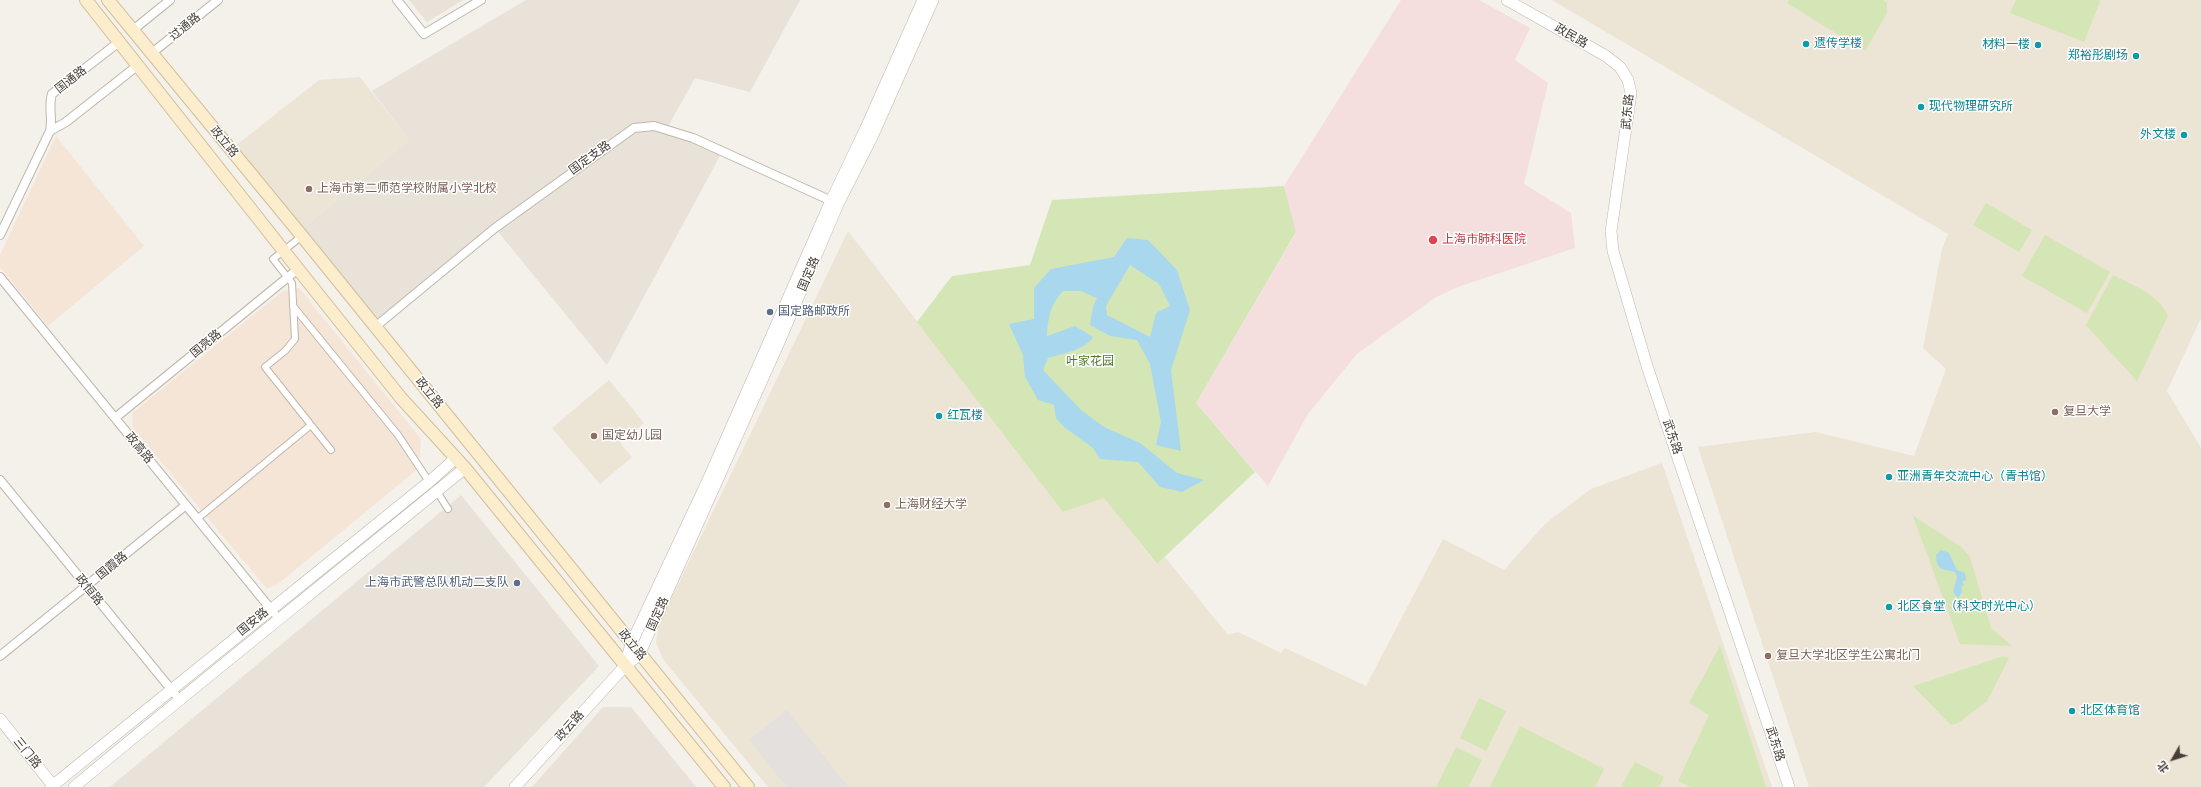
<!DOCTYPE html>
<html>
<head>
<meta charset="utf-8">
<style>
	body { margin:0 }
	#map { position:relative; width:2201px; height:787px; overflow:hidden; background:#f4f0ea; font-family:Karla,"Noto Sans SC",sans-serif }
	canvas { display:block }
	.north { position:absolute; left:2153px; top:739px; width:40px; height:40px; -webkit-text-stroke:3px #fff; paint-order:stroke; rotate:231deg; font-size:11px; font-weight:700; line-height:16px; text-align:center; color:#484038 }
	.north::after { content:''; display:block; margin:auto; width:14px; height:18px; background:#484038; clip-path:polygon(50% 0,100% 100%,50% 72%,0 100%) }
</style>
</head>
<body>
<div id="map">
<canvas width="2201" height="787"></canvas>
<div class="north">北</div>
</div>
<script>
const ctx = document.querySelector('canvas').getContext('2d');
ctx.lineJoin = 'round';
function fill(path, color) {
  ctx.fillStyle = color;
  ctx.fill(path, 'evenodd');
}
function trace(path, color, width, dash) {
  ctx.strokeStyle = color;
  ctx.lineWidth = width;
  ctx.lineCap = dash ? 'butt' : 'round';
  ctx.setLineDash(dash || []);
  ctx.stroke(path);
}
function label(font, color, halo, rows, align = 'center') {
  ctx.font = font + ' Karla,"Noto Sans SC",sans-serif';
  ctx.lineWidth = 3;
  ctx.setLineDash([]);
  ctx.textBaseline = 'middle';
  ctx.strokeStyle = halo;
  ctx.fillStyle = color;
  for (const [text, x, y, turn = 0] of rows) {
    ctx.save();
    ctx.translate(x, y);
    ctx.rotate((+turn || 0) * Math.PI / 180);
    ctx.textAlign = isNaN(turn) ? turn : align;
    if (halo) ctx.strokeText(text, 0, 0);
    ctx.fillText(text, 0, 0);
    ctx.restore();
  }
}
fill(new Path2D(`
	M409,0H463L427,22Z
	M526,0H800L750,92L695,78L666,130L722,152L607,365L495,228L376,323L301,230L409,140L372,91Z
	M461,495L599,666L484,787H110Z
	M603,707H631L696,787H532Z`), '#e8e2d8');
fill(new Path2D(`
	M56,136L144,246L48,326L0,267V255Z
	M299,288L421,439L419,468L278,584L267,589L133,428L132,413L283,291Z`), '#f5e5d6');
fill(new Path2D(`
	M1552,0H2201V318L2167,391L2201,448V787H1809L1698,447L1816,432L1914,456L1946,369L1923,348L1942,249L1948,234Z
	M360,77L409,140L301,230L234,147L319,80Z
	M848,231L1063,512L1104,497L1156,564L1165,557L1228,635L1238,632L1281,653L1285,648L1366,686L1443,539L1504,570L1545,524L1591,489L1662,463L1772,787H768L663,659L656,642L659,624Z
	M609,380L644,423L620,443L632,457L600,484L552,428Z`), '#ece4d4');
fill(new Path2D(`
	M1401,0H1479L1530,28L1515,60L1548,83L1524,184L1571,213L1575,248L1458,287L1436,297L1357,354L1308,414L1268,486L1196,403L1296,233L1284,186Z`), '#f4dfde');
fill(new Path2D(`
	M1789,0H1883L1887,3V13L1865,51L1787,3Z
	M2016,0H2097L2100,1L2084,42L2010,13Z
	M1284,186L1296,232L1196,403L1255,472L1157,564L1104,498L1063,512L917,322L952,276L1030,265L1052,200Z
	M1986,203L2032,230L2019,252L1973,225Z
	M2045,235L2110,272L2087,313L2022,276Z
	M2113,275C2134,286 2158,294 2168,316L2137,381L2086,325Z
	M1913,516L1960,546L1970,557L1991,628L2012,646L1960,644Z
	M1720,646L1766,787H1691L1678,781L1709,715L1689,703Z
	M2003,656L2009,658L1987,701L1958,723L1951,725L1913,686Z
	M1479,698L1506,711L1486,751L1460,738Z
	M1520,726L1604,769L1595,787H1490Z
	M1456,747L1482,760L1468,787H1436Z
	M1635,762L1664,777L1659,787H1621Z`), '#d4e6b5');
fill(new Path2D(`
	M787,710L848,787H787L749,740Z`), '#e3e0de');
fill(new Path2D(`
	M1127,238L1148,240L1177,270L1190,310L1171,370L1181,451L1156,445L1161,422L1150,364L1137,340L1110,336L1090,325L1093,307L1097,298L1081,291H1063C1050,305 1048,318 1047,336L1075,326L1093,337C1085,350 1062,354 1048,358L1043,370L1081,410L1104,427L1140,443L1177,473L1204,480L1182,492L1160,487L1138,462L1100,459L1093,448L1064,427L1056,418L1054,405L1038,400L1025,377L1023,355L1009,324L1034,319V288L1051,269L1114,257ZM1130,265L1159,284L1170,306L1156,313L1150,337L1107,315L1106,306Z
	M1941,550L1949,553L1957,570L1965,573L1966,580L1962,581L1964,585L1961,587L1962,592L1958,598L1953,592L1957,577L1955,572C1941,569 1937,570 1936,555Z`), '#a9d7ee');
const pedestrian = new Path2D(`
	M293,306L398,435L430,483
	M311,425L331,450
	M436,490L448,509
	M197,519L311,425L265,367L285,351L295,339L292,283L273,259L302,236`);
const minor = new Path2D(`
	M397,0L424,34L481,0
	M133,30L170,0
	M152,53L218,0
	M50,131L66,122L137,66
	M0,235L50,131C53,118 48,106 52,94L119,42
	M0,277L274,613
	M375,327L495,228L634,128L654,126L693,138L836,203
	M115,418L298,269
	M0,480L179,699
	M0,656L186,505`);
const tertiary = new Path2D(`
	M1507,0L1606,56L1620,67L1628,80L1631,93L1611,231L1613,251L1647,366L1789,787
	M625,666L631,644L708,480L831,201L865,130L923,0
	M0,719L54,787
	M51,787L429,482L456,458
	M74,787C203,679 335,575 465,468
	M515,787L625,666L639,655L780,340L838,204L872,137L933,0`);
const secondary = new Path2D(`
	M86,0L298,269L401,398L465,468L724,787
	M108,0L302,236L748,787`);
trace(pedestrian, '#bfb7ac', 8);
trace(minor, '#bfb7ac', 10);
trace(tertiary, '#bfb7ac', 12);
trace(secondary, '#d2bf9b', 14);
trace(pedestrian, '#fff', 6);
trace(minor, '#fff', 8);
trace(tertiary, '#fff', 11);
trace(secondary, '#fcedcc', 12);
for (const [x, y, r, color] of [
	[1806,44,4,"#0f9aa8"],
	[2038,45,4,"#0f9aa8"],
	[2136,56,4,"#0f9aa8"],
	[1921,107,4,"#0f9aa8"],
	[2184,135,4,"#0f9aa8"],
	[309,189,4,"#8d6e63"],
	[1433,240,5,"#e0444e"],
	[770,312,4,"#5c6f8a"],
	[2055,412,4,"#8d6e63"],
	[939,416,4,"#0f9aa8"],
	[594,436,4,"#8d6e63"],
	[1889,477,4,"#0f9aa8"],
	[887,505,4,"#8d6e63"],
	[517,583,4,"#5c6f8a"],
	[1889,607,4,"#0f9aa8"],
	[1768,656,4,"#8d6e63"],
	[2072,711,4,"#0f9aa8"]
]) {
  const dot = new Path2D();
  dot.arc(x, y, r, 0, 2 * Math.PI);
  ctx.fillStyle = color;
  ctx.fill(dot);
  trace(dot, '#fff', 1.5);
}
label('12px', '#484038', '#fff', [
	["过通路",185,27,-39],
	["政民路",1571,36,30],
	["国通路",71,80,-38],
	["武东路",1628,112,-85],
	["政立路",224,142,50],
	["国定支路",590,158,-36],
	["国定路",809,274,-67],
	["国亮路",206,344,-39],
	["政立路",429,393,51],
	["武东路",1672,437,71],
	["政高路",139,448,51],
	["国霞路",112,566,-39],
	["政恒路",89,590,51],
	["国定路",658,614,-66],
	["国安路",253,622,-39],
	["政立路",632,645,51],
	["政云路",570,726,-48],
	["武东路",1775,744,72],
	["三门路",27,753,51]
]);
label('12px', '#0d838f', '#fff', [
	["遗传学楼",1814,44],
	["材料一楼",2030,45,"right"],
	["郑裕彤剧场‌",2128,56,"right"],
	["现代物理研究所",1929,107],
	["外文楼",2176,135,"right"],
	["红瓦楼",947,416],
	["亚洲青年交流中心（青书馆）",1897,477],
	["北区食堂（科文时光中心）",1897,607],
	["北区体育馆",2080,711]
], 'left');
label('12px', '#785e54', '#fff', [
	["上海市第二师范学校附属小学北校",317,189],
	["复旦大学",2063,412],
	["国定幼儿园",602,436],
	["上海财经大学",895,505],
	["复旦大学北区学生公寓北门",1776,656]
], 'left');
label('12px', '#be3a42', '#fff', [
	["上海市肺科医院",1442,240]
], 'left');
label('12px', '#4e5e75', '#fff', [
	["国定路邮政所",778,312],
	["上海市武警总队机动二支队",509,583,"right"]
], 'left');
label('12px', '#4f782d', '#fff', [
	["叶家花园",1090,362]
]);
</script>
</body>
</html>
